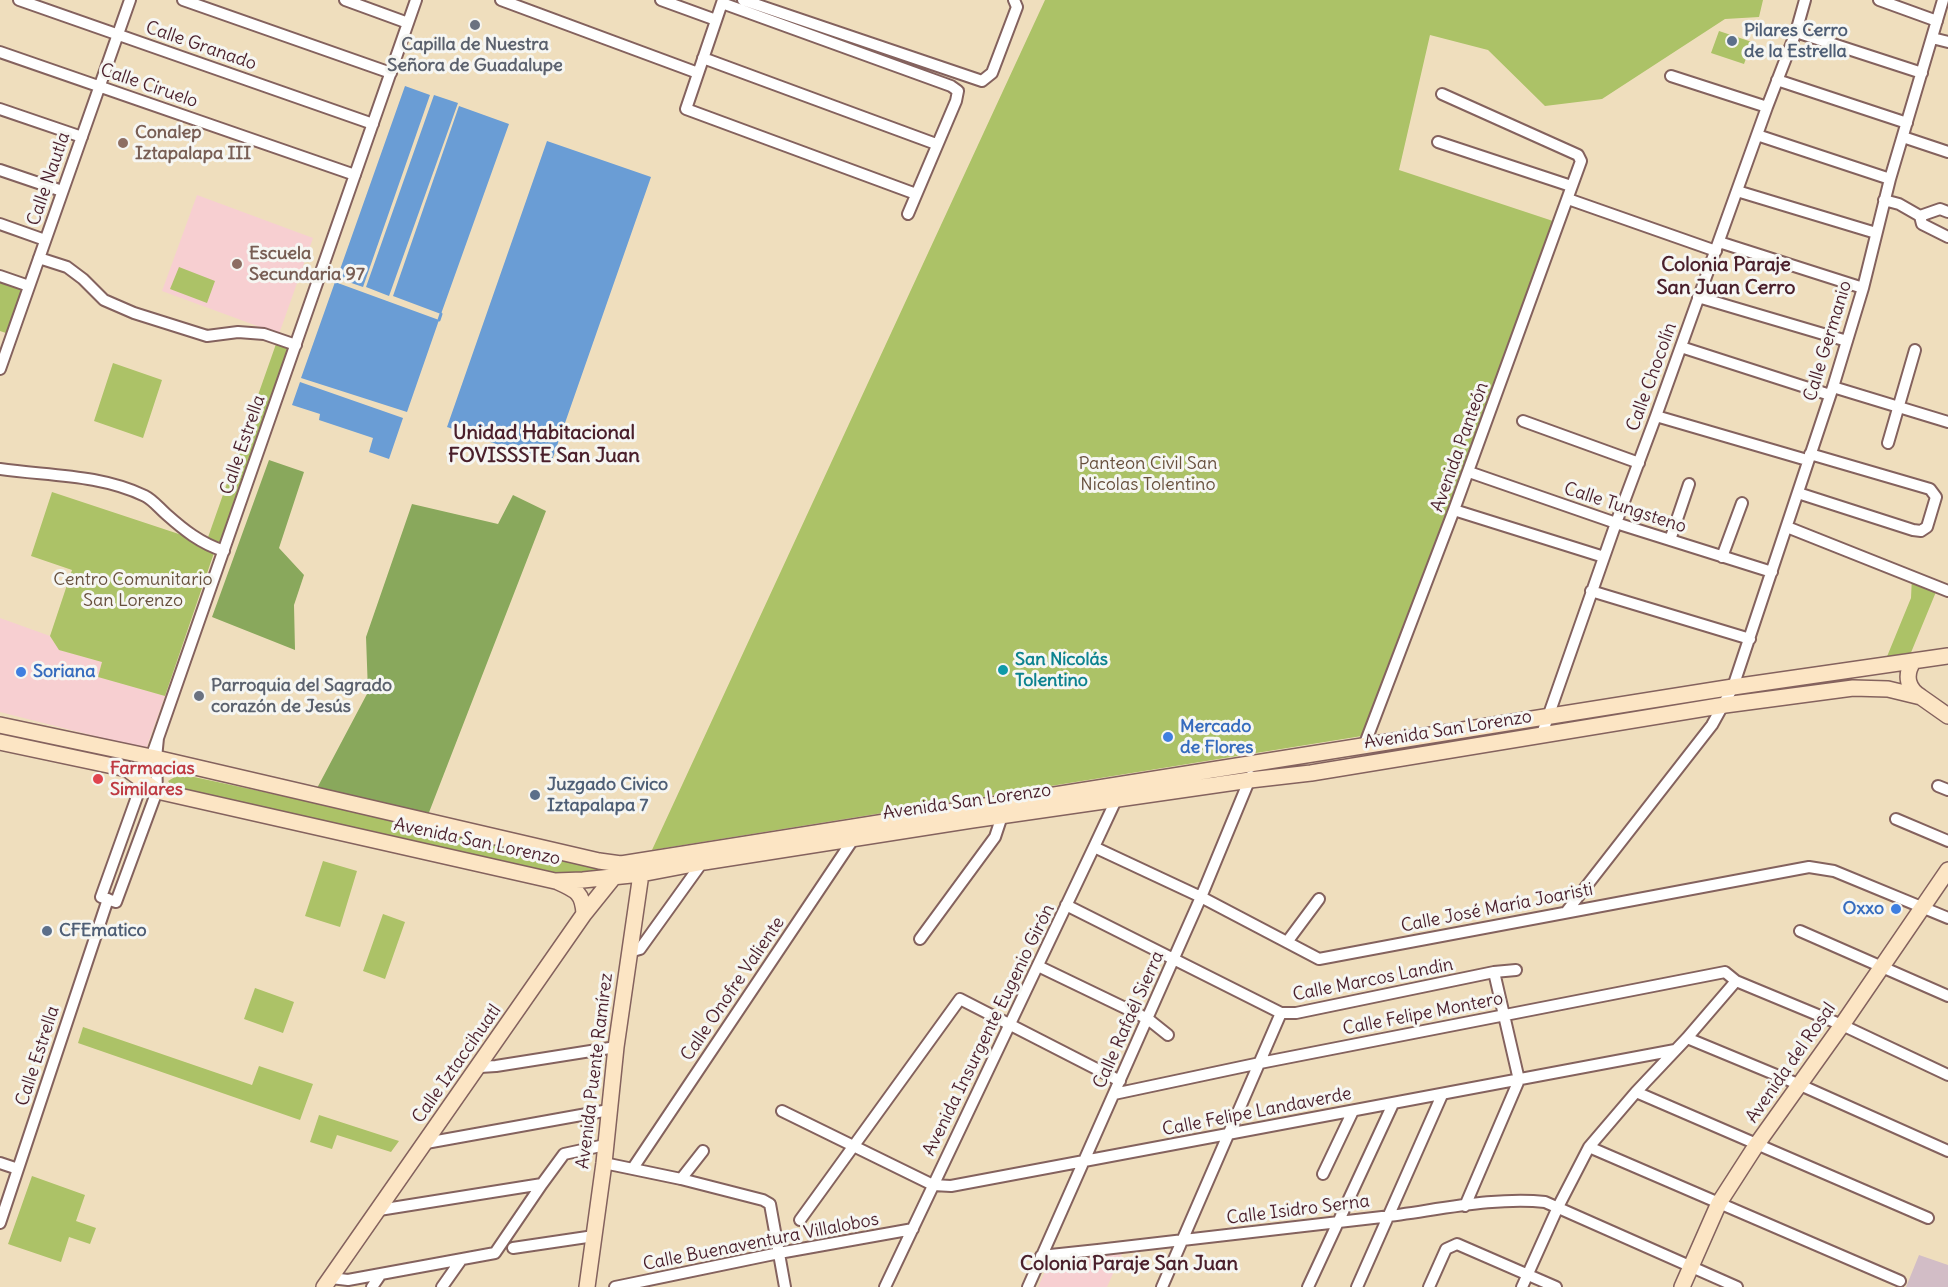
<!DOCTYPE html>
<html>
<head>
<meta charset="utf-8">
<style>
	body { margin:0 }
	canvas { display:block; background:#efdebd }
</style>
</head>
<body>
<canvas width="1948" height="1287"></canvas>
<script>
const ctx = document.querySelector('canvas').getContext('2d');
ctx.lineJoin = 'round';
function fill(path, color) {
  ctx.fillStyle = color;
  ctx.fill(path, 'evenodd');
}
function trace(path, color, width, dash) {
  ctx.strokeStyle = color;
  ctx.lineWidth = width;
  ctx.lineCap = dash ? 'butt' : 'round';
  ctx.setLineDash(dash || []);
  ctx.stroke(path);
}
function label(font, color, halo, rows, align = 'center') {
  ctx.font = font + ' Delius,sans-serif';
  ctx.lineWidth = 6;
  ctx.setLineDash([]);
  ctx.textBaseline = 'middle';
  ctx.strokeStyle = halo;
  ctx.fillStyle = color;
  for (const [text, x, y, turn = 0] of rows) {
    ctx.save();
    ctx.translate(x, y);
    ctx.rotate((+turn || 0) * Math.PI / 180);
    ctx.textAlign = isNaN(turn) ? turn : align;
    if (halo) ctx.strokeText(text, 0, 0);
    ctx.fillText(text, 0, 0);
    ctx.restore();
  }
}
fill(new Path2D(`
	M197,195L313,238L279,334L162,291Z
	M0,618L50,636L59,650L102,662L98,677L165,696L146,749L0,712Z
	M1122,1254L1107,1287H1038L1050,1260Z`), '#f7cfd1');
fill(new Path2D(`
	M1919,1255L1948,1265V1287H1906Z`), '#d2bdc6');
fill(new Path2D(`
	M1045,0H1763L1759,17L1725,19L1602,99L1545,106L1488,50L1430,35L1399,170L1556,222L1362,736L652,850Z
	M1719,31L1752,42L1744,64L1711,53Z
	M179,267L215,281L207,303L170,289Z
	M0,276L29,286L12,335L0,331Z
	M276,344L292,349L221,548L216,547L165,696L98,677L102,662L59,650L50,636L72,570L31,556L52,492L206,543Z
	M113,363L162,380L143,438L94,421Z
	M1912,576L1938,587L1910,655L1886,659L1911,598Z
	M180,774L596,863L600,871L595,879L579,881L175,791L168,781Z
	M323,861L357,871L340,927L305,916Z
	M383,914L405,922L385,979L363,971Z
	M255,988L294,1002L283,1033L244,1019Z
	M83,1027L252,1085L259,1066L313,1084L300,1120L78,1043Z
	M319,1115L399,1141L391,1152L337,1135L332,1149L310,1142Z
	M32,1176L85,1195L76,1221L96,1228L90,1244L69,1237L61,1262L8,1244Z`), '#acc267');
fill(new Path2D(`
	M269,460L304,472L279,548L304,575L294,605L295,650L212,617Z
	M513,495L546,511L428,815L315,792L368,692L366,637L412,504L498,524Z`), '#89a85c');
fill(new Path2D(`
	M405,86L430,95L363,287L337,278Z
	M434,95L458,103L389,296L366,287Z
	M459,106L509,124L441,314L393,296Z
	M547,141L651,177L551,463L447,427Z
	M335,282L439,320L407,412L301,378Z
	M300,382L403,418L389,459L369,452L373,438L319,420L320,414L292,405Z`), '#6a9dd5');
trace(new Path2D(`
	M335,282L337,278
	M439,320L441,314`), '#6a9dd5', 3);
const street = new Path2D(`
	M19,0L373,124
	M183,0L391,73
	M345,0L408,23
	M501,0L698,73
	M661,0L716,20
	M723,0L686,109L916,194
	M743,0L982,81L992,73L1017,7L1014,0
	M1879,0L1937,21
	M722,3L951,86L958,91L956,101L908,214
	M1796,32L1922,73
	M1932,38L1948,42
	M0,52L355,175
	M703,58L936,144
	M1671,76L1767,107
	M1777,80L1907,123
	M0,109L82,137
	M1757,135L1890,179
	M1903,137L1948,152
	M1438,142L1571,186
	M0,170L62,191
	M1737,191L1876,233
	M1568,199L1716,251
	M1884,200L1899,204L1920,216L1922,224L1948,237
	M1920,216L1940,209L1948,212
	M0,224L45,240
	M1719,242L1863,288
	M39,258L67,267L83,279L104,300L134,313L207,336L238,332L264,334L296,345
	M0,276L29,286
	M1698,297L1847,341
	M1681,347L1830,395
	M0,369L130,0
	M1833,387L1948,422
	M1656,416L1807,460
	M1523,421L1639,463
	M1888,443L1915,350
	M0,469C49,476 99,474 145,496C153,500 159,508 166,514C184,530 200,543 224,551
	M1469,472L1616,523L1772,572
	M1798,493L1913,530L1921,531L1927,527L1936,497L1930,489L1810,454
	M1454,510L1604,557
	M1787,527L1948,591
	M1670,540L1689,484
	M1722,557L1742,503
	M1591,591L1750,639
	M1542,734L1616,523L1656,416L1767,107L1796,32L1805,0
	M158,738L101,897L116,902L157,791L156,758L158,738L416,0
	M1364,746L1454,510L1581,161L1578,155L1442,94
	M1938,786L1948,790
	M1896,819L1948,841
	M1094,847L1201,897L1319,959L1809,867L1834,871L1948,918
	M1066,905L1281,1013H1296L1494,972L1516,970
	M1567,911L1712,725L1733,687L1833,387L1863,288L1890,179L1943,0
	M1800,931L1948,996
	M920,939L995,837L1002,816
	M1287,942L1319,899
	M629,952L640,949L704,860
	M1038,966L1148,1019L1168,1035
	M1687,1038L1798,1084L1948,1151
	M480,1067L496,1066L616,1047
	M1636,1092L1928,1218
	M1114,1094L1260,1063L1725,972L1736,981L1842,1025L1948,1075
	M782,1111L933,1185L951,1186L1675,1050
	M426,1143L609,1110
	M1589,1147L1900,1281
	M0,1163L18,1169
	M604,1163L681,1179L763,1200L770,1204L785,1287
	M633,1168L854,838V836
	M1323,1174L1353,1111
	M681,1179L703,1151
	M1465,1206L1519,1080L1494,972
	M379,1210L542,1184
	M800,1220L960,999L1120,1081
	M0,1223L108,899
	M513,1248L594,1236
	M1041,1256C1155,1244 1269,1230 1382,1217C1433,1211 1496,1196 1545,1202L1737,1287
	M331,1278L348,1280L495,1253L542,1184L564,1154L605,1145
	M372,1287L381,1274
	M442,1287L461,1260
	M615,1287L779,1253L913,1229
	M885,1287L1094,847L1116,800V796
	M1028,1287L1201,897L1251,776
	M1162,1287L1281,1013
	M1308,1287L1393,1104
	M1357,1287L1442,1095
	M1429,1287L1446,1249L1457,1244L1556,1287
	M1522,1287L1558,1207L1589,1147L1636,1092L1687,1038L1736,981`);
const secondary = new Path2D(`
	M1913,662C1904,676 1908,689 1921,697
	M0,725L156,758L599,861L621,864L1733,687L1948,656
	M0,742L127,769L157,791L555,881L583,880L641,874L704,862L972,820L1250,780L1311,773L1725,705L1853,688L1888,689L1921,697L1948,716
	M558,882C576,890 583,893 584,914
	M324,1287L584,914L617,873
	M587,1287L604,1163L616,1047L642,867
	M1682,1287L1719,1203L1757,1144L1842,1025L1948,870`);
trace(street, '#84625e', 14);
trace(secondary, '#84625e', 18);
trace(street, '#fff', 10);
trace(secondary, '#fce5c4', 15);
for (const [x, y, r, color] of [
	[475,25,6,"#6b7280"],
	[1732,41,6,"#5c6f8a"],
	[123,143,6,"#8d6e63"],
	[237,264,6,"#8d6e63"],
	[1003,670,6,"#0f9aa8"],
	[21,672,6,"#3f7fe0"],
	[199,696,6,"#6b7280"],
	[1168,737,6,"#3f7fe0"],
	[98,779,6,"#e0444e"],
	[535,795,6,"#5c6f8a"],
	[1896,909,6,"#3f7fe0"],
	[47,931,6,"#5c6f8a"]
]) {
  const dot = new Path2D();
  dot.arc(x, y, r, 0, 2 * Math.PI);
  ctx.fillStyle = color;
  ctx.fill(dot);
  trace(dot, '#f6f6f2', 2);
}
label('bold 18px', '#4e5e75', '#f6f6f2', [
	["Pilares Cerro",1744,31],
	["de la Estrella",1744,52],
	["Juzgado Civico",547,785],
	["Iztapalapa 7",547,806],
	["CFEmatico",59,931]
], 'left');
label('bold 18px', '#5b616d', '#f6f6f2', [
	["Capilla de Nuestra",475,45],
	["Señora de Guadalupe",475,66],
	["Parroquia del Sagrado",211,686,"left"],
	["corazón de Jesús",211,707,"left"]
]);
label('18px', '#4a1f2b', '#f6f6f2', [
	["Calle Granado",201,46,19],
	["Calle Ciruelo",149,86,19],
	["Calle Nautla",49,179,-71],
	["Calle Germanio",1828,341,-73],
	["Calle Chocolín",1652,377,-70],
	["Calle Estrella",243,445,-71],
	["Avenida Panteón",1460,447,-70],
	["Calle Tungsteno",1625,508,18],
	["Avenida San Lorenzo",1448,730,-9],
	["Avenida San Lorenzo",967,802,-8],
	["Avenida San Lorenzo",477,842,12],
	["Calle José María Joaristi",1497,908,-11],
	["Calle Marcos Landin",1373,980,-11],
	["Calle Onofre Valiente",733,989,-56],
	["Calle Felipe Montero",1423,1014,-11],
	["Calle Rafaél Sierra",1129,1020,-66],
	["Avenida Insurgente Eugenio Girón",989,1030,-64],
	["Calle Estrella",38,1056,-72],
	["Avenida del Rosal",1791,1063,-55],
	["Calle Iztaccihuatl",457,1064,-55],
	["Avenida Puente Ramírez",595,1071,-83],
	["Calle Felipe Landaverde",1257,1112,-11],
	["Calle Isidro Serna",1298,1210,-7],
	["Calle Buenaventura Villalobos",761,1242,-11]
]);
label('bold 18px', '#785e54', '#f6f6f2', [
	["Conalep",135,133],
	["Iztapalapa III",135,154],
	["Escuela",249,254],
	["Secundaria 97",249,275]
], 'left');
label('18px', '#67503d', '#f6f6f2', [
	["Panteon Civil San",1148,464],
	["Nicolas Tolentino",1148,485],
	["Centro Comunitario",133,580],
	["San Lorenzo",133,601]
]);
label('bold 18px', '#0d838f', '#f6f6f2', [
	["San Nicolás",1015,660],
	["Tolentino",1015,681]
], 'left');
label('bold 18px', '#366cbe', '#f6f6f2', [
	["Soriana",33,672],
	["Mercado",1180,727],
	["de Flores",1180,748],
	["Oxxo",1884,909,"right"]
], 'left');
label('bold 18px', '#be3a42', '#f6f6f2', [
	["Farmacias",110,769],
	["Similares",110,790]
], 'left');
label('bold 20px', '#4a1f2b', '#f6f6f2', [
	["Colonia Paraje",1726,265],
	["San Juan Cerro",1726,288],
	["Unidad Habitacional",544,433],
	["FOVISSSTE San Juan",544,456],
	["Colonia Paraje San Juan",1129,1264]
]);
</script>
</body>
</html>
